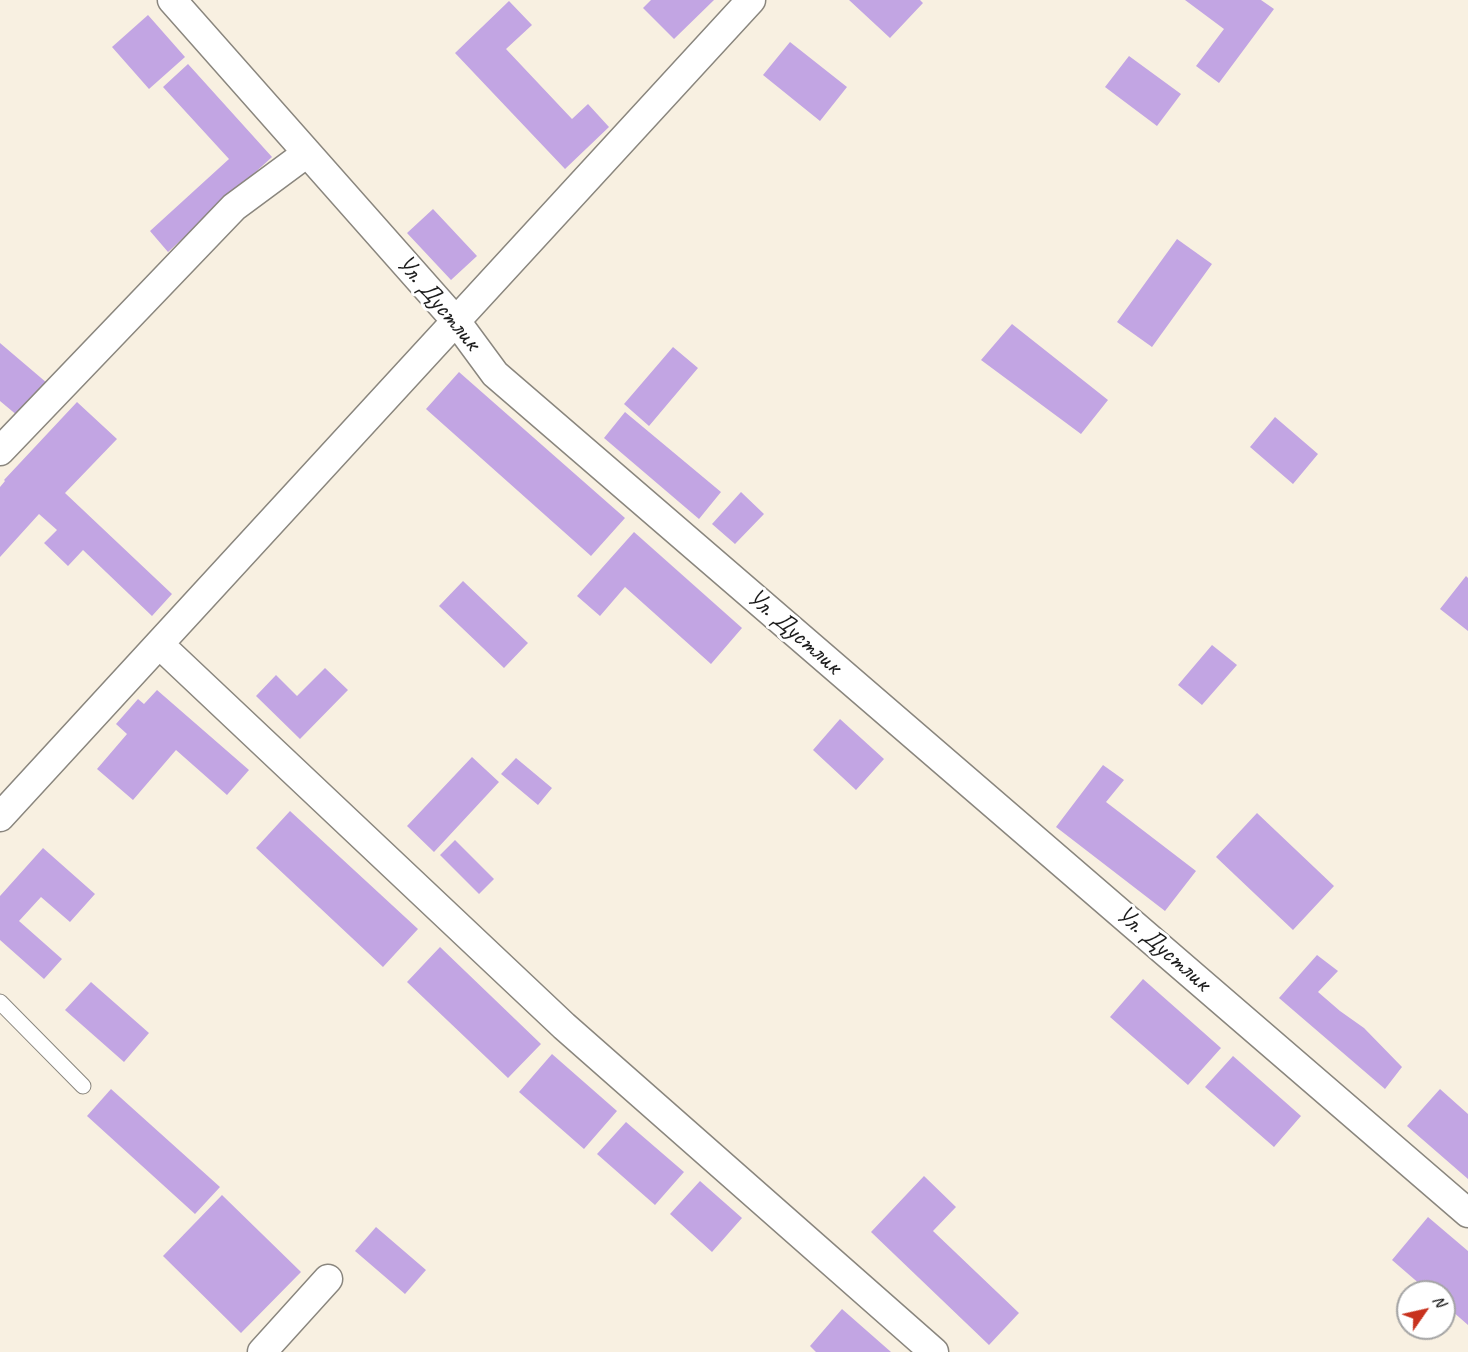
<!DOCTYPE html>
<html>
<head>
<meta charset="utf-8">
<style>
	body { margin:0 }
	#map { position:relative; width:1468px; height:1352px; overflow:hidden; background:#f8f0e1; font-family:Caveat,sans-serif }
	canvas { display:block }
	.north { position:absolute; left:1396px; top:1280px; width:60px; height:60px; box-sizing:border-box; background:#fff; border:2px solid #a4a4a4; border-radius:50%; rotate:56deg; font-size:16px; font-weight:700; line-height:24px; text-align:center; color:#1c1c1c }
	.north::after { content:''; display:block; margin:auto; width:21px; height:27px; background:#c8321e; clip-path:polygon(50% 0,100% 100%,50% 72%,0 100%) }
</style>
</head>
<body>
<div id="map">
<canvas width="1468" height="1352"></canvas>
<div class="north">N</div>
</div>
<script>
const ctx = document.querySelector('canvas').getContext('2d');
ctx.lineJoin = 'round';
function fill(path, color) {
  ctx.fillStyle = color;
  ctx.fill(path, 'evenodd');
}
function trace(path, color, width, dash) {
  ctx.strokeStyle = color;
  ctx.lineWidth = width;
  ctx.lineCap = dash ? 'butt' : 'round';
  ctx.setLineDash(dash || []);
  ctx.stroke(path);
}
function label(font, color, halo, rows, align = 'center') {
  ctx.font = font + ' Caveat,sans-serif';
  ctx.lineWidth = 6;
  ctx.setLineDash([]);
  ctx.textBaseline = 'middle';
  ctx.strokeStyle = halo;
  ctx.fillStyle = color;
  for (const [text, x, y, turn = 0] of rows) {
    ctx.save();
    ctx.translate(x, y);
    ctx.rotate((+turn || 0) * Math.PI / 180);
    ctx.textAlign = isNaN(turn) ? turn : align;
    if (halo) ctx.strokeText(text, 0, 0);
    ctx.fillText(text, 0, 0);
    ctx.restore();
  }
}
fill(new Path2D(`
	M651,0H714L674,39L643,8Z
	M849,0H920L923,3L890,38Z
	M1185,0H1261L1274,9L1219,83L1196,66L1224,29Z
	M509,1L532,25L506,49L572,119L588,104L609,127L565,169L455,53Z
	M148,15L185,57L149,89L112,47Z
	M790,42L847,87L820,121L763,75Z
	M1129,56L1181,94L1157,126L1105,87Z
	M188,64L272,157L168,252L150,231L229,159L163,87Z
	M433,209L477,256L451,280L407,233Z
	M1177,239L1212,264L1152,347L1117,322Z
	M1012,324L1108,400L1081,434L981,360Z
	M0,343L47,383L18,416L0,401Z
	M673,347L698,368L649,426L624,404Z
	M459,372L625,518L591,556L426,409Z
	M77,402L117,439L65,493L172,594L152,616L83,550L68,566L44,543L57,530L39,514L0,557V487L5,481L4,480Z
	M625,412L721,492L699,519L604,438Z
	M1275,417L1318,454L1293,484L1250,447Z
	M741,492L764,514L735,544L712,524Z
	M634,532L742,628L711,664L625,587L600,616L577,596Z
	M1466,576L1468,578V631L1440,609Z
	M463,581L528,643L504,668L439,606Z
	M1212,645L1237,665L1202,705L1178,685Z
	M325,668L348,690L300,739L256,696L276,675L297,696Z
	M157,690L249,770L227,795L176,750L133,800L97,769L127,734L116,724L138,699L144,704Z
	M840,719L884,759L856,790L813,750Z
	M472,757L499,782L434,852L407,826Z
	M516,758L552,788L538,805L501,774Z
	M1103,765L1124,780L1106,802L1196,871L1165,911L1056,827Z
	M290,811L418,929L383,967L256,848Z
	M1257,813L1334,886L1293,930L1216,857Z
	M455,840L494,879L479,894L440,855Z
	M43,848L95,894L70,922L41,897L19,921L62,959L44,979L0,940V896Z
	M440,947L541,1044L508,1078L407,982Z
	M1317,955L1338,971L1318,992L1340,1011L1364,1028L1402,1067L1385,1089L1279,998Z
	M1143,979L1221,1048L1188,1085L1110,1017Z
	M91,982L149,1033L124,1062L65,1010Z
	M552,1054L617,1111L584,1149L519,1092Z
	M1233,1056L1301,1116L1274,1147L1205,1087Z
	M111,1089L220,1187L195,1214L87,1116Z
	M1440,1089L1468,1114V1179L1407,1126Z
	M626,1122L684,1172L655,1205L597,1154Z
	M924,1176L956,1207L933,1231L1019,1313L989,1345L871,1232Z
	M700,1181L742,1218L712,1252L670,1214Z
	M222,1195L301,1272L241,1333L163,1256Z
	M1428,1217L1468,1251V1325L1444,1304V1292H1429L1392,1260Z
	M376,1227L426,1270L405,1294L355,1251Z
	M842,1309L891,1352H816L810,1346Z`), '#c2a5e3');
const service = new Path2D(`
	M0,1002L83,1086`);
const minor = new Path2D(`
	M172,0L456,321L495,374L1468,1213
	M0,451L234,207L307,153
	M159,644L564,1026L934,1352
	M0,817L751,0
	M262,1352L328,1279`);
trace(service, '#8a867e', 17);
trace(minor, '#8a867e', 31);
trace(service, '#fff', 15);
trace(minor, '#fff', 28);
label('26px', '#1c1c1c', '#fff', [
	["Ул. Дустлик",438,303,50],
	["Ул. Дустлик",794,632,41],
	["Ул. Дустлик",1163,949,41]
]);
</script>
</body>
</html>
